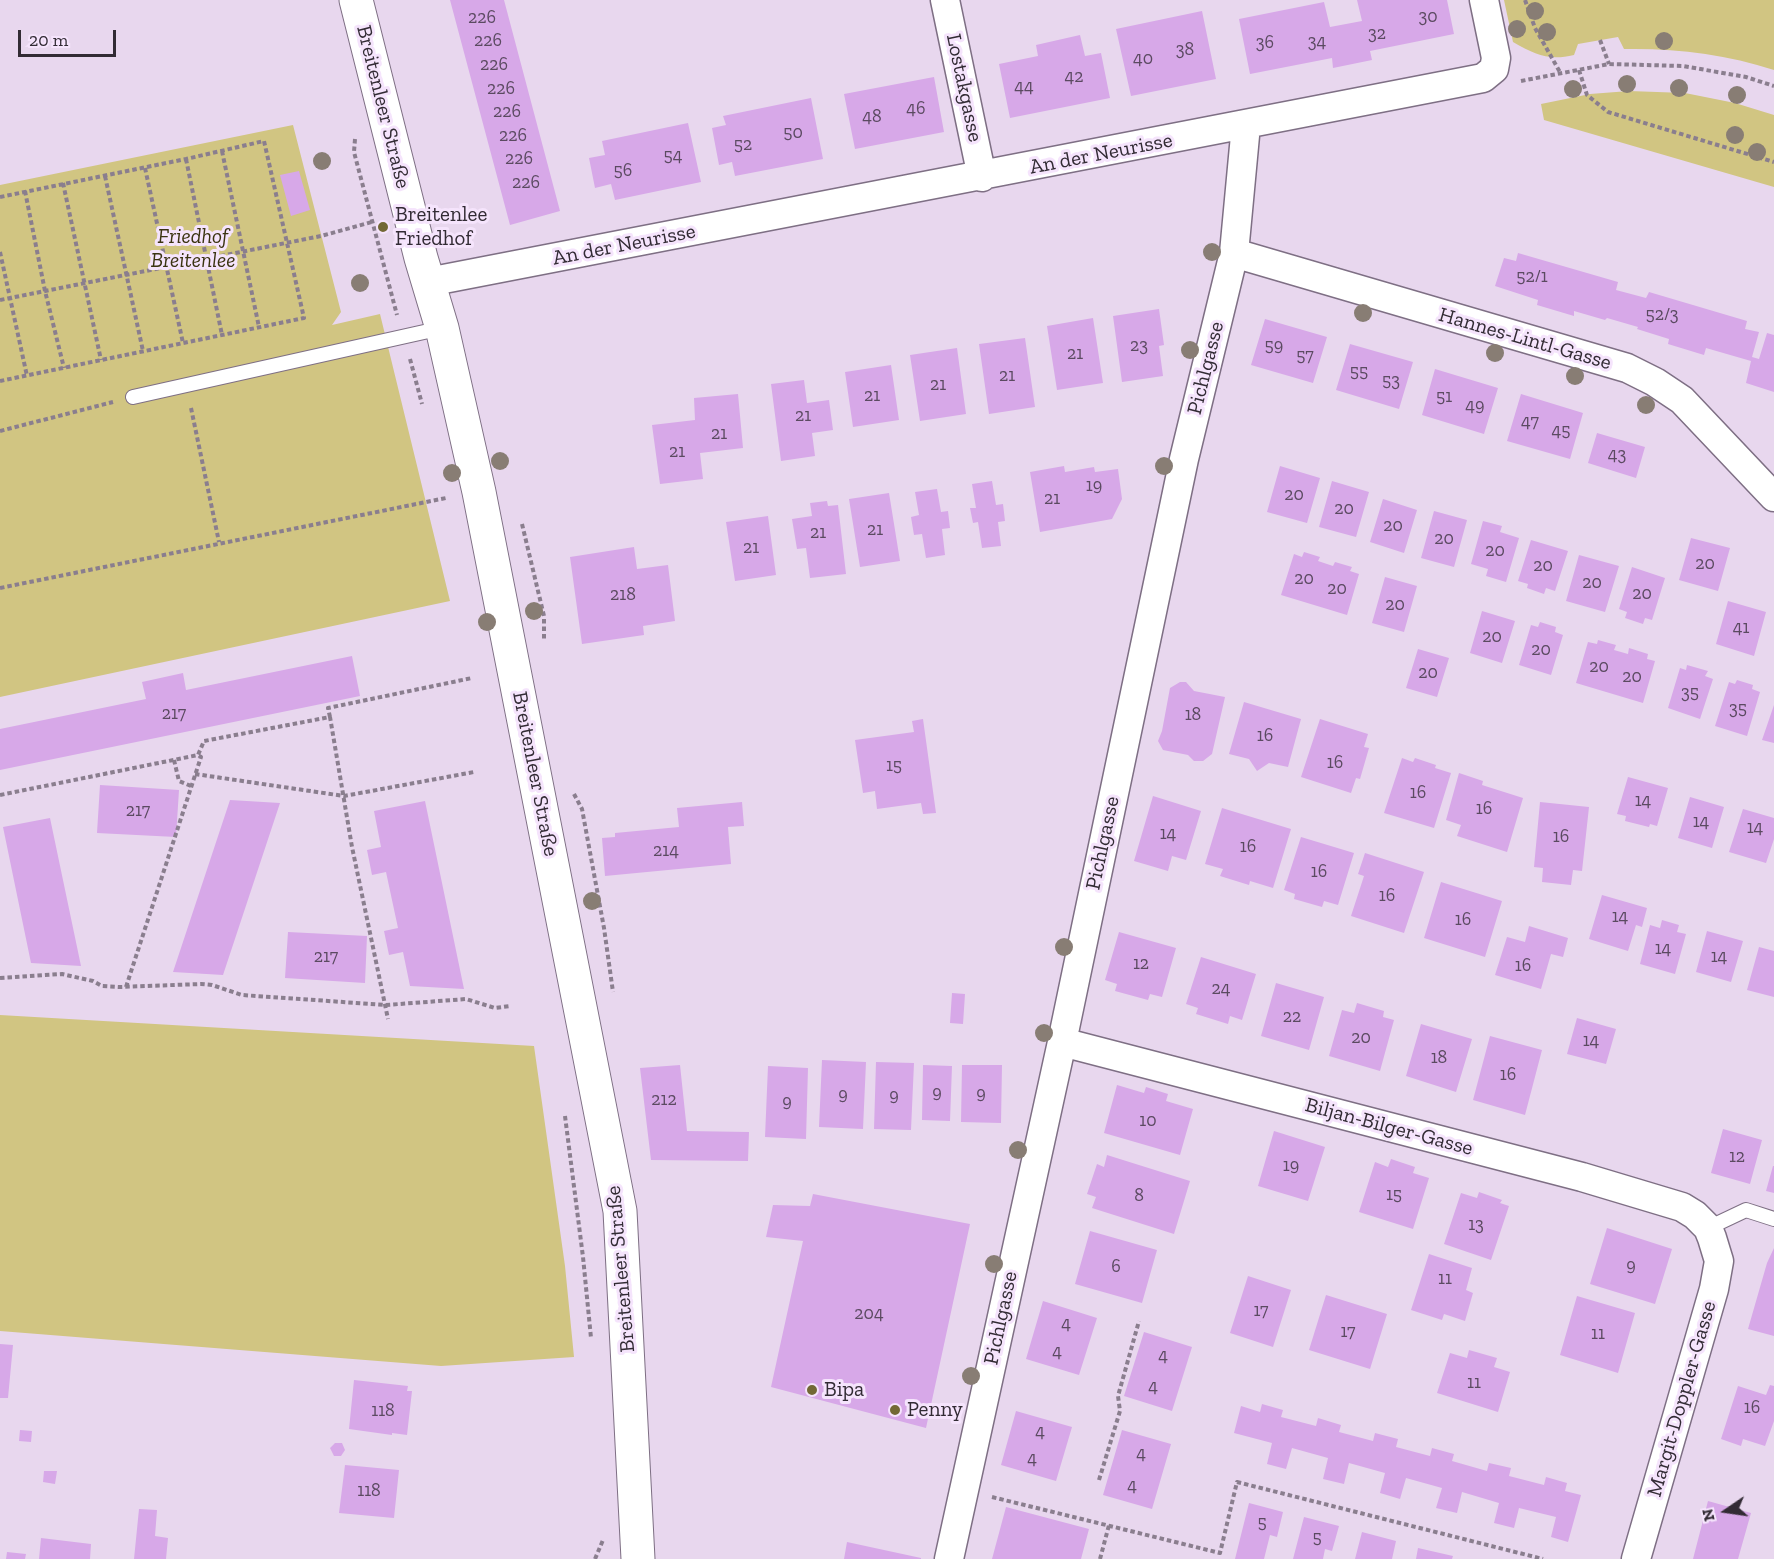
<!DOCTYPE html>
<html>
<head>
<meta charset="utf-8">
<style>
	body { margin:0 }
	#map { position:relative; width:1774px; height:1559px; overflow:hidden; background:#e8d7ee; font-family:"Zilla Slab",serif }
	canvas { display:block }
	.north { position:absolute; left:1696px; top:1481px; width:60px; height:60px; -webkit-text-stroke:4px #f5e4fc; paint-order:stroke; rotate:257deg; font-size:16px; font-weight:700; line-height:24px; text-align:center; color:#322b34 }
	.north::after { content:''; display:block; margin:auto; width:21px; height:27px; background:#322b34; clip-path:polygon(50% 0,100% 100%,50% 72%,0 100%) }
	.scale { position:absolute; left:18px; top:30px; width:98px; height:27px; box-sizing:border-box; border:3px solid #322b34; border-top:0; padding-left:8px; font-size:18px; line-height:21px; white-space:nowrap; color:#322b34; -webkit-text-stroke:4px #f5e4fc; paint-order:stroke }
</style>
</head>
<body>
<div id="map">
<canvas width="1774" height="1559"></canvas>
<div class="north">N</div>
<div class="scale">20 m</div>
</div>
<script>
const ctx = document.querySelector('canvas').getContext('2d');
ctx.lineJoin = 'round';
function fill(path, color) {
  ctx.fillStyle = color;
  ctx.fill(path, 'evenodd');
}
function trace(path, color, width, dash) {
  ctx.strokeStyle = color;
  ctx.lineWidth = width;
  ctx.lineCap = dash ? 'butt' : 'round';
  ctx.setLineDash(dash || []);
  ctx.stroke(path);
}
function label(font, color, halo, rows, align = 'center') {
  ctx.font = font + ' "Zilla Slab",serif';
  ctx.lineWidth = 6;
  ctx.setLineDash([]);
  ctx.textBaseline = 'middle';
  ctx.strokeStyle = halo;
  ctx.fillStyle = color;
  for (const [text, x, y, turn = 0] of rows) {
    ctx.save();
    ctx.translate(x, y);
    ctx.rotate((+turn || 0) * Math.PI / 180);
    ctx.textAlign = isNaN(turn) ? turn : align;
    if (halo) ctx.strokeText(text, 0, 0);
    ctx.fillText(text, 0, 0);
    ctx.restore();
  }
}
fill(new Path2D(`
	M1504,0H1774V70C1726,54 1675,48 1624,49L1618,37L1578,44L1574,55C1549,61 1536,55 1513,42Z
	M1629,91L1685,93L1735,103L1774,115V187L1544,120L1541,104L1590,94Z
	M293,125L341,312L332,325L380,314L450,601L0,697V185Z
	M0,1015L534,1046L565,1266L574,1357L441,1366L0,1331Z`), '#d1c582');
fill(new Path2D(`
	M450,0H504L560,211L510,225Z
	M1357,0H1447L1454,34L1370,51L1372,60L1333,68L1332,58L1250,74L1239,19L1324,2L1330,27L1362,21Z
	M1202,11L1216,79L1131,96L1116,29Z
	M1080,35L1085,56L1101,53L1110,98L1010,118L999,64L1038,56L1036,45Z
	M934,77L944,132L855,149L844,94Z
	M811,98L823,159L735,176L732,162L719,165L712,128L726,125L723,116Z
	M688,123L701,182L615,200L611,184L595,188L589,158L605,155L602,141Z
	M299,171L310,210L291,216L280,175Z
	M1518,253L1618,282L1616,290L1646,298L1649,292L1747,321L1745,329L1759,332L1752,357L1759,359L1767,333L1774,335V392L1746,383L1751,361L1706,348L1704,355L1668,344L1669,339L1637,329L1638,327L1607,318L1605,320L1574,311V316L1537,305L1538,300L1495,286L1504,258L1516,261Z
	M1159,309L1164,345L1159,346L1163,376L1122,382L1113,316Z
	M1093,318L1103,383L1057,390L1047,326Z
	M1265,319L1327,337L1313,383L1251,365Z
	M1025,338L1035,407L989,414L979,344Z
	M1350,344L1413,362L1399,409L1336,390Z
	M957,348L966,414L920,421L910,355Z
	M891,365L899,420L853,427L845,372Z
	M1435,369L1498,388L1484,434L1422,415Z
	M804,380L807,403L829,400L833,430L812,433L815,456L781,461L771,384Z
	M738,394L743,448L700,453L703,479L660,484L652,425L695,420L694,398Z
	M1521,394L1583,413L1570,459L1507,441Z
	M1597,433L1645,447L1636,478L1588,463Z
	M1064,466L1065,472L1094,467L1095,472L1118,469L1122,499L1112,519L1040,532L1030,472Z
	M1280,466L1320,478L1307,523L1267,512Z
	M992,481L996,505L1003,504L1005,521L998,522L1001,546L982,548L978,522L973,523L970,508H976L972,484Z
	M1332,481L1369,492L1356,537L1319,527Z
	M937,489L941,512L948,511L950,528L942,529L945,555L926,558L922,534L914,535L911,517L919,515L915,492Z
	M889,493L900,561L860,567L849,499Z
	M1383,499L1417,510L1404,553L1370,542Z
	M827,501L828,506L838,505L846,574L810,578L806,548L797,549L792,519L812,516L810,503Z
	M1434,511L1467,520L1454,567L1421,558Z
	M768,516L776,575L735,581L726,522Z
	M1483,521L1502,526L1500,532L1519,538L1506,582L1486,576L1488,569L1471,564Z
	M1691,538L1730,548L1718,591L1679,580Z
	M1531,540L1568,551L1555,591L1546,588L1544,594L1527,588L1528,584L1518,581Z
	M634,547L637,569L668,565L675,621L643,626L644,635L582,644L570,557Z
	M1304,552L1320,557L1318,561L1333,566L1335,562L1352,567L1350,571L1359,574L1347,615L1281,595L1294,554L1302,557Z
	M1579,555L1619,566L1605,612L1566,601Z
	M1632,567L1665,578L1652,620L1645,618L1643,624L1625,618L1627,612L1619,609Z
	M1385,577L1417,586L1404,632L1372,623Z
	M1728,601L1766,612L1754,656L1716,644Z
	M1482,611L1515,621L1502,663L1470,653Z
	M1540,622L1556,627L1555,632L1563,635L1551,675L1519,665L1531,625L1538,627Z
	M1598,640L1616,645L1614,650L1628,654L1629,648L1648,654L1647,659L1655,661L1643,703L1576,683L1588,642L1597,644Z
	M1418,649L1449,658L1437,697L1406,688Z
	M352,656L360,696L0,770V729L146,699L142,682L183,673L186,690Z
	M1687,665L1708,671L1705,676L1713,679L1700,719L1668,708L1680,668L1686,670Z
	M1737,680L1753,685L1752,689L1760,692L1747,736L1715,726L1729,682L1735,684Z
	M1180,682H1186L1194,691L1225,697L1212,754L1203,761H1194L1188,755L1163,750L1158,741L1162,731L1170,688Z
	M1244,702L1301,719L1288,767L1269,763L1257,771L1249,759L1229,754Z
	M1774,705V743L1762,740Z
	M923,719L936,813L923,814L921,803L877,809L875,791L863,793L855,740L914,732L912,721Z
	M1320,719L1368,734L1364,747L1369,748L1360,779L1356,778L1351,793L1301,777Z
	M1402,758L1413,762L1415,758L1436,765L1435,768L1451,773L1434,828L1384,813Z
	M1459,773L1483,781L1482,785L1523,798L1507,852L1457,836L1461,825L1446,820Z
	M1628,777L1668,788L1657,826L1650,824L1649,827L1625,821L1626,816L1617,814Z
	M100,785L179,790L176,837L97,833Z
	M1153,796L1201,811L1186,860L1172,856L1168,871L1134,861Z
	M1690,797L1724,807L1712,848L1678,838Z
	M230,800L280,803L223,975L173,972Z
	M425,801L464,989L410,986L403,952L389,955L384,931L398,928L386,872L372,875L367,850L381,847L374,811Z
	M742,802L744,826L728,827L731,864L605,876L602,838L615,837V833L679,827L677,808Z
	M1540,802L1589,807L1582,871L1573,870L1571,885L1542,882L1543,868L1534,867Z
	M1222,808L1291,829L1273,888L1250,881L1249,885L1220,876L1223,869L1205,864Z
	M1743,809L1774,818V839L1766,863L1729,852Z
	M50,818L81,966L31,963L3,827Z
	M1301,837L1354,853L1338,905L1324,901L1322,907L1294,899L1295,894L1284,890Z
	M1365,853L1424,872L1404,933L1351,916L1364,876L1358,874Z
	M1441,882L1502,901L1485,957L1424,938Z
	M1602,895L1647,908L1642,927L1636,925L1628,951L1589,939Z
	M1662,920L1679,925L1677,932L1686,934L1675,974L1640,964L1650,925L1660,928Z
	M1529,926L1568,938L1563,957L1551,954L1541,989L1495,975L1507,937L1525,942Z
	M1707,931L1743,941L1731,982L1696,972Z
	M288,932L367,936L365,983L285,978Z
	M1119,932L1176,948L1162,997L1150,994L1148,1000L1115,991L1117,984L1105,980Z
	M1759,947L1774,951V997L1747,990Z
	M1201,957L1256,974L1242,1020L1230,1016L1228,1024L1196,1014L1198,1008L1186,1004Z
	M1276,983L1324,997L1309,1050L1261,1036Z
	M952,993L965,994L963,1024L950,1023Z
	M1357,1003L1384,1011L1383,1017L1394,1020L1380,1071L1329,1056L1342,1010L1354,1013Z
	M1577,1018L1616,1029L1606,1064L1567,1054Z
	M1421,1024L1472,1039L1456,1092L1406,1076Z
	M1490,1036L1542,1050L1525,1115L1473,1100Z
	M822,1060L866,1062L863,1129L819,1127Z
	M876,1062L914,1063L911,1130L874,1129Z
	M680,1065L687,1131L749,1132L748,1161L651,1160L640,1068Z
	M923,1065L952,1066L950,1121L922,1120Z
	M962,1065H1002L1001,1123L961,1122Z
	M768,1066L808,1068L806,1139L765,1137Z
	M1117,1085L1144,1093L1146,1087L1168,1094L1166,1101L1193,1109L1180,1155L1104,1133Z
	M1723,1129L1762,1140L1750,1184L1711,1173Z
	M1274,1131L1325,1147L1308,1201L1258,1186Z
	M1107,1155L1190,1181L1174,1234L1092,1208L1096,1197L1087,1194L1097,1164L1104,1167Z
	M1391,1159L1415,1167L1413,1173L1429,1178L1413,1229L1359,1212L1375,1162L1388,1167Z
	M1773,1166H1774V1193L1766,1191Z
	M1479,1192L1502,1200L1500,1203L1509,1206L1491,1260L1444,1244L1461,1193L1477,1198Z
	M813,1194L970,1224L926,1428L771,1387L803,1241L766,1237L773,1205L810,1206Z
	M1607,1228L1672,1249L1655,1304L1590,1284Z
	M1090,1231L1157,1250L1142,1303L1075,1284Z
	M1774,1248V1336L1748,1329L1767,1263Z
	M1429,1254L1472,1268L1466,1290L1473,1293L1465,1321L1444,1314L1442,1320L1411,1310Z
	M1248,1276L1291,1290L1273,1347L1230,1333Z
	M1326,1295L1387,1314L1370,1369L1309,1350Z
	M1577,1296L1635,1313L1618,1373L1560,1355Z
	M1043,1301L1097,1318L1079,1375L1026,1359Z
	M1144,1332L1192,1347L1172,1411L1124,1396Z
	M0,1344L13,1345L8,1398H0Z
	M1469,1350L1497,1358L1494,1367L1510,1372L1498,1412L1437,1393L1450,1353L1467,1358Z
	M354,1380L408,1386L407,1391H412L407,1435L392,1433V1435L349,1429Z
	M1770,1385L1774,1386V1421L1765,1446L1743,1439L1741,1446L1721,1439L1738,1386L1766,1395Z
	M1262,1404L1283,1410L1281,1417L1316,1426L1318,1418L1341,1425L1339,1432L1373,1441L1375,1433L1398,1439L1396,1447L1430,1456L1432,1448L1454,1454L1452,1461L1487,1471L1489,1463L1511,1468L1509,1476L1544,1485L1546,1477L1567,1483L1565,1491L1581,1495L1568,1542L1551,1537L1556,1517L1519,1508L1514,1528L1494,1523L1499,1503L1462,1492L1457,1513L1436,1508L1442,1488L1406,1478L1400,1499L1380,1493L1385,1473L1349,1463L1344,1484L1323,1479L1328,1458L1292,1448L1286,1469L1267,1464L1272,1443L1234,1433L1241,1406L1260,1412Z
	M1016,1411L1072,1427L1056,1481L1001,1465Z
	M20,1430L32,1431L31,1442L19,1441Z
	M1122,1430L1171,1444L1152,1509L1103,1495Z
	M335,1443H342L345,1450L341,1456H334L330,1448Z
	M345,1465L399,1470L394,1518L339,1513Z
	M44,1471H57L55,1484L43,1482Z
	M1708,1501L1751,1513L1738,1559H1693Z
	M1249,1503L1283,1512L1277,1537L1270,1535L1264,1559H1235Z
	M1006,1507L1089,1529L1081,1559H992Z
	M139,1509L157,1510L155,1536L168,1538L166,1559H134Z
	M1304,1517L1339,1526L1332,1551L1325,1549L1323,1559H1293Z
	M1362,1532L1396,1541L1392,1559H1355Z
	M41,1538L91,1544L90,1559H39Z
	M847,1542L921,1558V1559H844Z
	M1418,1548L1453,1556L1452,1559H1416Z
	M7,1552L26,1554L25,1559H6Z`), '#d7a8e8');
const service = new Path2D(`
	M133,397L442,328
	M1708,1228L1746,1210L1774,1219`);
const minor = new Path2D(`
	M945,0L982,177
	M1234,253L1627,368L1655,382L1682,400L1774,497
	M428,282L1483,78L1494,69L1496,58L1484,0
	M1062,1042L1582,1177L1682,1207L1695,1215L1708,1228L1712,1238L1719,1261L1714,1289L1636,1559
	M949,1559L1062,1042L1184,459L1234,253L1246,125`);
const secondary = new Path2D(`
	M356,0L421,258L442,328L479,492L620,1211L638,1559`);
trace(service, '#7e6f84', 16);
trace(minor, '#7e6f84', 31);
trace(secondary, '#7e6f84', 35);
trace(new Path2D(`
	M1525,0L1535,28L1561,74
	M1600,40L1609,64
	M1579,70L1587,95L1608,112L1774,162
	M1521,81L1609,64L1683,66L1746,77L1774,86
	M355,139L354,152L397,315
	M222,151L259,327
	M186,159L222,335
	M145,168L183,343
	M105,176L143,351
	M63,183L101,360
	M25,191L45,291L64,368
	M0,197L186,159L264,141L304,318L0,381
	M0,252L27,376
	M0,300L321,236L372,222
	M410,359L422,404
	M191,408L219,542
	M0,431L113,402
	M522,524L544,616V640
	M0,588L446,498
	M330,717L328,708L472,678
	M174,760L179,781L191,786
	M195,774L344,796L474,772
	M574,794L582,809L604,928L613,992
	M0,795L198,755L204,741L330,717L352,847L388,1019
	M0,978L62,974L93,981L102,986L119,987L201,984L212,985L242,995L386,1005L466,999L495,1008L510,1006
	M126,987L201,757L198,755
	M565,1116L583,1257L591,1338
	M1099,1480L1120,1411L1118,1396L1139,1321
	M992,1497L1220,1553L1237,1482L1543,1559
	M595,1559L603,1540
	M1100,1559L1109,1525`), '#8a7e8e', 4, [4.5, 3]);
trace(service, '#fff', 14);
trace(minor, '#fff', 28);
trace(secondary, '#fff', 33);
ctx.fillStyle = '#887d74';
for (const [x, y] of [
	[1535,11],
	[1517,29],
	[1547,32],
	[1664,41],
	[1627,84],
	[1679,88],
	[1573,89],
	[1737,95],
	[1735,135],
	[1757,152],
	[322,161],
	[1212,252],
	[360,283],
	[1363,313],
	[1190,350],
	[1495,353],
	[1575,376],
	[1646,405],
	[500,461],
	[1164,466],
	[452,473],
	[534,611],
	[487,622],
	[592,901],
	[1064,947],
	[1044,1033],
	[1018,1150],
	[994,1264],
	[971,1376]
]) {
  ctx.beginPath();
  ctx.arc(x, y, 9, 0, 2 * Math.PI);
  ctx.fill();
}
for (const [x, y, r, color] of [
	[383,227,6,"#726835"],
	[812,1390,6,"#726835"],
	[895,1410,6,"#726835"]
]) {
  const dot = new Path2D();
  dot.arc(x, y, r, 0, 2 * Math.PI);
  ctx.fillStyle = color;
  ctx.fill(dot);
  trace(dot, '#f5e4fc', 2);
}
label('18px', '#5b4a61', null, [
	["30",1428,17],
	["226",482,18],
	["32",1377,34],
	["226",488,41],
	["34",1317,42],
	["36",1265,43],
	["38",1185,50],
	["40",1143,59],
	["226",494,65],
	["42",1074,77],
	["44",1024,87],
	["226",501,89],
	["46",916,109],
	["226",507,112],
	["48",872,117],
	["50",793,133],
	["226",513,136],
	["52",743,145],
	["54",673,156],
	["226",519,159],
	["56",623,171],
	["226",526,183],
	["52/1",1532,277],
	["52/3",1662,315],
	["23",1139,346],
	["59",1274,346],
	["21",1075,354],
	["57",1305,356],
	["55",1359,372],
	["21",1007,376],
	["53",1391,381],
	["21",938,385],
	["21",872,396],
	["51",1444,397],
	["49",1475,406],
	["21",803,416],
	["47",1530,422],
	["45",1561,431],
	["21",719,434],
	["21",677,452],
	["43",1617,455],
	["19",1094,486],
	["20",1294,495],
	["21",1052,499],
	["20",1344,509],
	["20",1393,526],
	["21",875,530],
	["21",818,533],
	["20",1444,539],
	["21",751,548],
	["20",1495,551],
	["20",1705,564],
	["20",1543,566],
	["20",1304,579],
	["20",1592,583],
	["20",1337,589],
	["20",1642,594],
	["218",623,595],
	["20",1395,605],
	["41",1741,628],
	["20",1492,637],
	["20",1541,650],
	["20",1599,667],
	["20",1428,673],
	["20",1632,677],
	["35",1690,693],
	["35",1738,709],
	["217",174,714],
	["18",1193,715],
	["16",1265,736],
	["16",1335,763],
	["15",894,766],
	["16",1418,793],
	["14",1643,801],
	["16",1484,809],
	["217",138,811],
	["14",1701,822],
	["14",1755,828],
	["14",1168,834],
	["16",1561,837],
	["16",1248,847],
	["214",666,851],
	["16",1319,872],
	["16",1387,896],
	["14",1620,917],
	["16",1463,920],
	["14",1663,949],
	["217",326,957],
	["14",1719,957],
	["12",1141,964],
	["16",1523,966],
	["24",1221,989],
	["22",1292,1017],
	["20",1361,1038],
	["14",1591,1041],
	["18",1439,1058],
	["16",1508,1075],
	["9",937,1093],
	["9",981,1094],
	["9",843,1095],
	["9",894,1096],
	["212",664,1100],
	["9",787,1102],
	["10",1148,1121],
	["12",1737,1157],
	["19",1291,1166],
	["15",1394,1195],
	["8",1139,1196],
	["13",1476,1225],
	["9",1631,1266],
	["6",1116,1267],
	["11",1445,1279],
	["17",1261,1311],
	["204",869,1314],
	["4",1066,1324],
	["17",1348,1332],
	["11",1598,1334],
	["4",1057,1352],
	["4",1163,1356],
	["11",1474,1383],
	["4",1153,1387],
	["16",1752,1408],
	["118",383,1411],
	["4",1040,1432],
	["4",1141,1454],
	["4",1032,1459],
	["4",1132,1486],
	["118",369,1491],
	["5",1262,1523],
	["5",1317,1538]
]);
label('21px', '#322b34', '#f5e4fc', [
	["Lostakgasse",964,88,78],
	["Breitenleer Straße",383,107,76],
	["An der Neurisse",1101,154,-11],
	["An der Neurisse",624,245,-11],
	["Hannes-Lintl-Gasse",1525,339,16],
	["Pichlgasse",1206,368,-76],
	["Breitenleer Straße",535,774,79],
	["Pichlgasse",1103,843,-78],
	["Biljan-Bilger-Gasse",1389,1127,15],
	["Breitenleer Straße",621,1269,-95],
	["Pichlgasse",1001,1318,-78],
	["Margit-Doppler-Gasse",1682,1399,-74]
]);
label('21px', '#322b34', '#f5e4fc', [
	["Breitenlee",395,215],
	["Friedhof",395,239],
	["Bipa",824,1390],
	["Penny",907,1410]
], 'left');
label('italic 21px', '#3a3310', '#f5e4fc', [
	["Friedhof",193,237],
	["Breitenlee",193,261]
]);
</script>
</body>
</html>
